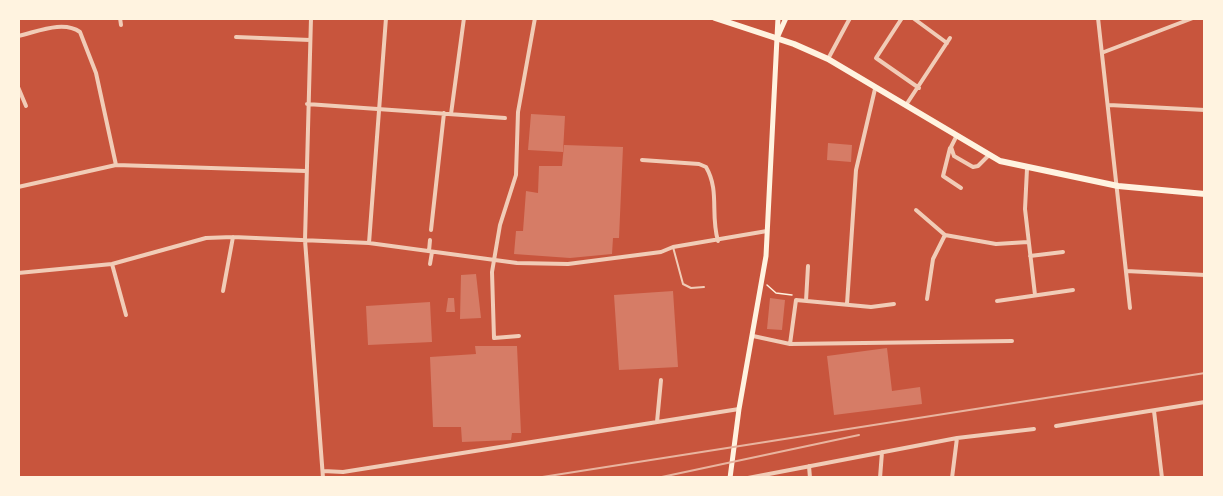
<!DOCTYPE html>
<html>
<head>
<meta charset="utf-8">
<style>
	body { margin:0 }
	#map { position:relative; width:1223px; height:496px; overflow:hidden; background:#c8553d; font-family:Poppins,sans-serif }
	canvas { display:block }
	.frame { position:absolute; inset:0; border:20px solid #fff3e0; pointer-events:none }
</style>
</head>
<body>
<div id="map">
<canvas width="1223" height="496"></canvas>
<div class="frame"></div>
</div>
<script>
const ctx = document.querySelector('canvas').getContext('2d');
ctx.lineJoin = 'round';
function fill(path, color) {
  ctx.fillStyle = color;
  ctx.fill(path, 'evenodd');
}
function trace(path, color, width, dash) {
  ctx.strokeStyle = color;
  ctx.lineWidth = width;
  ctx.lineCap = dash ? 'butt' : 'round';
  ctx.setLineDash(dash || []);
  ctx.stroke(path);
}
fill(new Path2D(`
	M531,114L565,116L563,152L528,150Z
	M828,143L852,145L851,162L827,160Z
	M564,145L623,147L619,238H613L612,254L570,258L514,254L516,231H523L526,191L538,193L539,166H562Z
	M476,274L481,318L460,319L461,275Z
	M673,291L678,367L619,370L614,295Z
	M448,298H454L455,312H446Z
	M770,298L785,300L782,330L767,329Z
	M430,302L432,342L368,345L366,306Z
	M475,346H517L521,433H512L511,440L462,442L461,427H433L430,357L476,354Z
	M887,348L892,391L920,387L922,404L834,415L827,356Z`), '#d67c66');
trace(new Path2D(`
	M767,285L776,293L792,295`), '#fff3e0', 1.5);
trace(new Path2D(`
	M673,247L683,284L691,288L704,287`), '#f1ccb7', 2);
trace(new Path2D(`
	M120,18L121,25
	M311,18L305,240L323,478
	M902,18L876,58L919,88
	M913,18L947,43
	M1098,18L1130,308
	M18,36C37,32 63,20 80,32L96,73L116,165
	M236,37L310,40
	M1104,52L1193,18
	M828,59L850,18
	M18,87L26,106
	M307,104L505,118
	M906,105L950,38
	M1109,105L1205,110
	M451,114L464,18
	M956,137L951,147L954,156L973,167L978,166L988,156
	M950,148L943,176L961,188
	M642,160L699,164L706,167C720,191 710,214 718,241
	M1027,169L1025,209L1035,295
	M18,187L116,165L306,171
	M916,210L945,235L996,244L1028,242
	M431,230L444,113
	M369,243L386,18
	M429,251L430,240
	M1030,256L1063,252
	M112,264L126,315
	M430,264L432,252
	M1126,271L1205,275
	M18,273L112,264L206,238L233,237L369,243L517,263L568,264L661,252L673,247L767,231
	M223,291L233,237
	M927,299L933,259L945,235
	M806,301L808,266
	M997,301L1073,290
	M847,304L856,170L875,89
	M519,336L494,338L492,272L500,225L516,175L518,112L535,18
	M753,336L790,344L1012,341
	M790,344L796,300L871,307L894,304
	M1154,411L1162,478
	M657,422L661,380
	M1056,426L1205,402
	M809,466L810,478
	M323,471L343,472L739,409
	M748,478L957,438L1034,429
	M880,478L882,452
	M952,478L957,438`), '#f1ccb7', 4);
trace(new Path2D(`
	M777,38L786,18
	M730,478L739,409L766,256L778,18`), '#fff3e0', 5);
trace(new Path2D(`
	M715,18L794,44L828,59L1000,161L1118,186L1205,194`), '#fff3e0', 6);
trace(new Path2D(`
	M536,478L1205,373
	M657,478L859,435`), '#e9b49f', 2);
</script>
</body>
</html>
